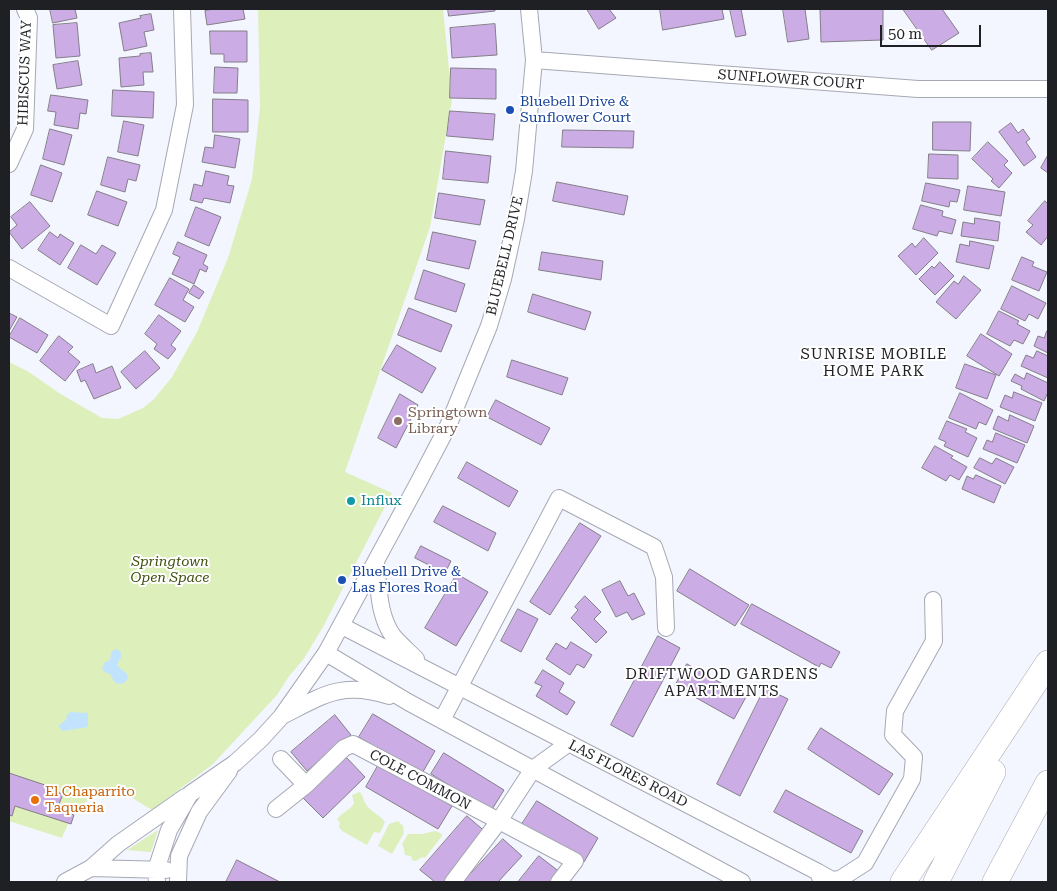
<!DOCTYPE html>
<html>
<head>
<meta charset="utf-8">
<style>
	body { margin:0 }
	#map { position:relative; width:1057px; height:891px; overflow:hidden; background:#f3f5ff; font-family:"Roboto Serif",serif }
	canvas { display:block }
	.frame { position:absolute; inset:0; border:10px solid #1f2024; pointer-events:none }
	.scale { position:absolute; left:880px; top:25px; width:101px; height:22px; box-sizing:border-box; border:2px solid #1f2024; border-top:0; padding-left:6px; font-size:15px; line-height:18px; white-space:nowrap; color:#1f2024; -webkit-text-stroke:4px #fff; paint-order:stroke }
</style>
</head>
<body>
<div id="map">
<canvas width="1057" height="891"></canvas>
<div class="frame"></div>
<div class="scale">50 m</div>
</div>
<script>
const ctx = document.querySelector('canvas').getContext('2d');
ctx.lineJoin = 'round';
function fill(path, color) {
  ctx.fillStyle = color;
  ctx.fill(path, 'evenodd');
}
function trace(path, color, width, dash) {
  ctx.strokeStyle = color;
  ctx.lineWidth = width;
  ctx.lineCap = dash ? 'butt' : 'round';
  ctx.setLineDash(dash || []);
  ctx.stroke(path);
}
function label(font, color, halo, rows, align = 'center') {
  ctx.font = font + ' "Roboto Serif",serif';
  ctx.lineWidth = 4;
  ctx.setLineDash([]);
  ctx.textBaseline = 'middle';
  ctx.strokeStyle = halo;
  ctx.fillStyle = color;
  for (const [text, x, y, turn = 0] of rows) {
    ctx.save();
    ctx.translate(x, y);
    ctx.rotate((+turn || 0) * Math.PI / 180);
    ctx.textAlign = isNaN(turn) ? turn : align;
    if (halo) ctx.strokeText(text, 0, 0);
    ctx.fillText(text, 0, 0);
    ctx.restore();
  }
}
fill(new Path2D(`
	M258,9H443L452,100L430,227L345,472L392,493L323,627L303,660L290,675L277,695L213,764L152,810C144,806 136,799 128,796C122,793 114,793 108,794C81,798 72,814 62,838L9,821V362L29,372L59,393L102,418L118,419L143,408L154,399L172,377L197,332L228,258L252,179L260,107Z
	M360,792C364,797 363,802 368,807C373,813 380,815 385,822L380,833L374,832L367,845L342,831L339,827L340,822L337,820C341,812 350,811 354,803L352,795Z
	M398,821L403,826L404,833L392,854L378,846L389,824Z
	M158,830L151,852L127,850Z
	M435,831L442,834V836L425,858L422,857L416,861L412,860L411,856L405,855L404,849L402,844L408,834H422Z`), '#ddf0bc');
fill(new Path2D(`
	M116,649L119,650L122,655L117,665C122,671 136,676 122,684L115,683L110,674L104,672L102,668L104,663L110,660L111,652Z
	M70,712L88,713V727L63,731L58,726L66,720L67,715Z`), '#c2e3fd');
const building = new Path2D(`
	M50,9H75L77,18L53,23Z
	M214,9H243L245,19L207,25L205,11Z
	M448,9H495V11L449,16Z
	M587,9H609L616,18L599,29Z
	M660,9H722L724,19L663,30Z
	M730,9H741L746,35L736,37Z
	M783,9H805L809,39L788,42Z
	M883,9V40L821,42L820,10Z
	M903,9H942L959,33L932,50Z
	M151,14L154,30L144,32L147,46L124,51L119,23L141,18L140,16Z
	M77,23L80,56L56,58L53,25Z
	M495,24L497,55L452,58L450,28Z
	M210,31H247V62H224V54H211Z
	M151,53L153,72H143L144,85L121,87L119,58L140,56V54Z
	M78,61L82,85L57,89L53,65Z
	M215,67L238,68L237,93H214Z
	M451,68L496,69V99L450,98Z
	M113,90L154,92L153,118L112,116Z
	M51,95L88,100L86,114L80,113L78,129L54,125L56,112L48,111Z
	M213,99L248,100V132H213Z
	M450,111L495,114L493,140L447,136Z
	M124,121L144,125L138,156L118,152Z
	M933,122H971L970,151L933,150Z
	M1011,123L1018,133L1023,129L1030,139L1026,142L1036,157L1024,166L999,132Z
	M50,129L72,135L64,165L43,159Z
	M563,130L634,131L633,148L562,147Z
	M215,135L240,139L235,168L202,162L205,147L213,148Z
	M988,142L1008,161L1004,165L1012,173L999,188L991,181L993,179L972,159Z
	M446,151L491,156L488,183L443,179Z
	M929,154L958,155V179L928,178Z
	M1048,155V173L1041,168Z
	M108,157L140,165L136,181L128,179L125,192L101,185Z
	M41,165L62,173L52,202L31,195Z
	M206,171L229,176L227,185L234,186L230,203L204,198L202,203L190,200L194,184L202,186Z
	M557,182L628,196L624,215L553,201Z
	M926,183L960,190L957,202L950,201L949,207L922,201Z
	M968,186L1005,192L1001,216L964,210Z
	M97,191L127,202L118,226L88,215Z
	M439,193L485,200L480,225L435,218Z
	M1045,201L1048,204V236L1041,245L1026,232L1033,225L1028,221Z
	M30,202L50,226L22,249L9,232L17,225L11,217Z
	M921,205L943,211L942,216L956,220L952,234L939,231L937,236L913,229Z
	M196,207L221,217L209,246L185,236Z
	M975,218L1000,222L998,241L961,236L963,222L974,224Z
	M50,232L58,238L60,234L74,243L60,265L38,250Z
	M433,232L476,241L469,269L427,260Z
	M924,238L938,253L916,275L898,256L912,243L915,247Z
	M970,241L994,246L989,269L956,262L960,244L969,246Z
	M178,242L207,255L203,264L208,267L206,272L200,269L194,284L172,274L180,257L173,254Z
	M81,245L96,254L102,245L116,253L97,285L68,268Z
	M542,252L603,261L601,280L539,270Z
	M1022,257L1034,262L1032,266L1047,272L1039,291L1012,280Z
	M940,262L954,276L935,295L919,279L932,266L934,268Z
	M424,270L465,284L456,312L415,299Z
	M964,276L981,290L956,319L936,302L954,281L958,284Z
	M170,278L189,289L183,300L194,307L185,322L155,305Z
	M194,285L204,292L199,299L189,293Z
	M1012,286L1046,303L1038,319L1029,314L1025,321L1001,309Z
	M533,294L591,312L585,330L528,312Z
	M409,308L452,325L441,352L398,335Z
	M999,311L1019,321L1017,324L1030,331L1023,344L1014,340L1010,346L987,334Z
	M9,313L17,317L9,331Z
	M159,315L181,331L171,345L176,349L168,359L154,349L157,344L145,334Z
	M20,318L48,335L37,353L9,337Z
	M1047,331H1048V353L1034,346L1038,336L1044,338Z
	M981,334L1012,354L999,376L967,356Z
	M59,336L73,347L68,352L80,362L65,381L40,361Z
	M397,345L436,368L422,393L382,370Z
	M145,351L160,368L136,389L121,372Z
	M1037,351L1048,356V378L1021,366L1026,355L1033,358Z
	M512,360L568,378L562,395L507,377Z
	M93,364L96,373L112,366L121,388L94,399L85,380L81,382L77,371Z
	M965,364L996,375L987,399L956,388Z
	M1027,373L1048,383V392L1044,401L1021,389L1022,386L1011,381L1015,374L1024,379Z
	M1014,392L1042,403L1035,421L1000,407L1005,395L1012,398Z
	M960,393L993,410L986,425L979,422L976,429L949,418Z
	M400,394L418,405L396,448L378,438Z
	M496,400L550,428L541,445L487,417Z
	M1010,415L1034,426L1027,443L993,429L998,416L1008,421Z
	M947,421L967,429L965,432L977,438L968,457L944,446L946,442L939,439Z
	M996,433L1025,445L1017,463L983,449L987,440L992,442Z
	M935,446L953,456L951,458L967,467L959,480L950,475L946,481L922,468Z
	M980,458L992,464L996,458L1014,467L1005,484L974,468Z
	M467,462L518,491L509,507L458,478Z
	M976,475L1001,486L994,503L962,489L967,476L973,479Z
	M443,506L496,533L488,551L434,522Z
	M580,523L601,536L550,615L530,602Z
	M421,546L451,561L445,573L415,558Z
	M690,569L749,605L735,626L677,591Z
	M457,574L488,592L456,646L425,628Z
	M620,581L628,596L634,593L645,614L632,620L627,612L616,617L602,590Z
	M585,596L601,612L594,619L607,632L596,643L571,618L578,610L575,607Z
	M752,604L840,652L831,668L821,663L819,667L741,624Z
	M518,609L538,619L521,652L501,641Z
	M658,636L680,648L633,737L611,725Z
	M571,642L592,655L584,668L577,664L570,675L546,659L556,643L566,649Z
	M687,664L746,697L734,719L675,686Z
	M543,670L564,683L559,692L575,702L567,715L536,696L542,686L535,683Z
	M765,688L788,699L740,796L717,784Z
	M373,714L435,751L421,775L359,737Z
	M335,715L351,735L307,771L291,752Z
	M821,728L893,774L879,795L808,749Z
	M444,753L504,790L491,811L431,774Z
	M345,756L365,777L323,818L302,797Z
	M379,764L452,806L438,829L366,787Z
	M9,773L54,788L53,791L63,794L57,809L74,815L71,824L15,806L12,816L9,815Z
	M786,790L863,831L851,853L774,812Z
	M537,801L598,838L584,862L522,824Z
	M467,816L488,834L446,882H435L420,870Z
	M503,839L522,856L498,882H463Z
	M539,856L561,873L553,882H518Z
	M237,860L280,882H226Z`);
fill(building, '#cbace4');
trace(building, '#837e88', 1);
const minor = new Path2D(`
	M534,60L918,89H1048
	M9,164L25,129L29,18L25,9
	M9,268L111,326L164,210L185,105L182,9
	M376,562C379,587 378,615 393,636C400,644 408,651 416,659
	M342,626L818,872L822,882
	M326,653L408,702L742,882
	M282,716C323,695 342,681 389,696
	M442,720L559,498L654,547L664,577L666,628
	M281,759L306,785L344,748L353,744L575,861L559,882
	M276,809L306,785
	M91,868L166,870
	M818,872L832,880L840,879L865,863L912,779L914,757L893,735L895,711L934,641L933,600
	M65,882L91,868L118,844L185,797
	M157,882L156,870L169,830L190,794L235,763L261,739L281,717L326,653L417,485L448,426L489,326L503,279L516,219L524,171L534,60L529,9
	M178,882L179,856L199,812L229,771
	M453,882L499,821L533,769L569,743`);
const highway = new Path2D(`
	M903,882L1048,663
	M936,882L993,772
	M995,882L1048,783`);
trace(minor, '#a6a9b4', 18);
trace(highway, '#a6a9b4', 26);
trace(minor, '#fff', 16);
trace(highway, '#fff', 25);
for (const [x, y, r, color] of [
	[510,110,5,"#1a4fb4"],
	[398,421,5,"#8d6e63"],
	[351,501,5,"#0f9aa8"],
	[342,580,5,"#1a4fb4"],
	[35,800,5,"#e8710a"]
]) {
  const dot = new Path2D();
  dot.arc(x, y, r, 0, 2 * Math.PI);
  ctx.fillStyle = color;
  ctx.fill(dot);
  trace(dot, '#fff', 2);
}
label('14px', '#1f2024', '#fff', [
	["HIBISCUS WAY",25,73,-88],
	["SUNFLOWER COURT",791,80,4],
	["BLUEBELL DRIVE",505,256,-77],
	["LAS FLORES ROAD",628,774,27],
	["COLE COMMON",420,780,28]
]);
label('14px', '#164399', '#fff', [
	["Bluebell Drive &",520,102],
	["Sunflower Court",520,118],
	["Bluebell Drive &",352,572],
	["Las Flores Road",352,588]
], 'left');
label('14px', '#785e54', '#fff', [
	["Springtown",408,413],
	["Library",408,429]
], 'left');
label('14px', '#0d838f', '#fff', [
	["Influx",361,501]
], 'left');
label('italic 14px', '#3d4f0c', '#fff', [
	["Springtown",170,562],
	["Open Space",170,578]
]);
label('14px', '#c56008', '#fff', [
	["El Chaparrito",45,792],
	["Taqueria",45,808]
], 'left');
ctx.letterSpacing = '1px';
label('15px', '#1f2024', '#fff', [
	["SUNRISE MOBILE",874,355],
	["HOME PARK",874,372],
	["DRIFTWOOD GARDENS",722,675],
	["APARTMENTS",722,692]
]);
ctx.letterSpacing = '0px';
</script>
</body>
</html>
